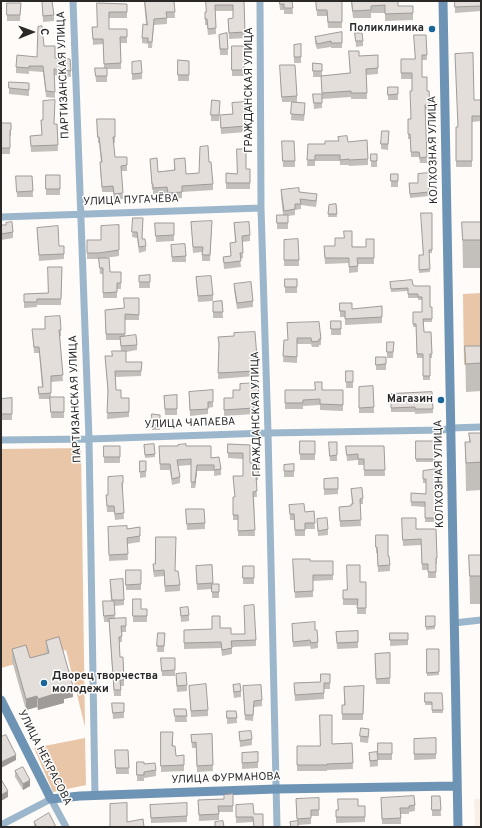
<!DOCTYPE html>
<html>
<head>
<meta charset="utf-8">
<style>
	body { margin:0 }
	#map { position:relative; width:482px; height:828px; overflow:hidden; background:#fefbf8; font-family:Overpass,sans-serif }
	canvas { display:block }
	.frame { position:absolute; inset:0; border:2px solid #2b2928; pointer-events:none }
	.north { position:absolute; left:12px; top:12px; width:40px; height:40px; -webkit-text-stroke:3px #fff; paint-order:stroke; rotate:89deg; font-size:11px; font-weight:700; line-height:16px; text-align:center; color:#2b2928 }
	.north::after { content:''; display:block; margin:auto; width:14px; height:18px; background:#2b2928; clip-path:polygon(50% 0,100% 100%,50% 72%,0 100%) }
</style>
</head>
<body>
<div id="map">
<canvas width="482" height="828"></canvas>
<div class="frame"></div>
<div class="north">С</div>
</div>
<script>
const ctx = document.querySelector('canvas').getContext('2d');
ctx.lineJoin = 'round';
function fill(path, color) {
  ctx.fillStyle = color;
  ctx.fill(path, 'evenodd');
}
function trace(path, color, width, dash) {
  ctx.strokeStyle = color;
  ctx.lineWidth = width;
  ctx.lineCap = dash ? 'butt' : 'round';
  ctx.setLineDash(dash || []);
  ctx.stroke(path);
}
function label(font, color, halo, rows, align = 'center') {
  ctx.font = font + ' Overpass,sans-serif';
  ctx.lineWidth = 3;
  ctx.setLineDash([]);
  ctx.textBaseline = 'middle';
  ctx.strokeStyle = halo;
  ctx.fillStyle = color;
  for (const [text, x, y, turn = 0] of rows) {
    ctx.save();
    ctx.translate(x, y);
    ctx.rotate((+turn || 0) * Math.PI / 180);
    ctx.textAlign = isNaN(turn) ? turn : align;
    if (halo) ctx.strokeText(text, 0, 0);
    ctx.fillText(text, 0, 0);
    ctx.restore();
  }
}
fill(new Path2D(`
	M474,799H481V827H475Z`), '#faefe6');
fill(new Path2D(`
	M481,293V365H464L463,294Z
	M81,448L85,727L66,650L1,668V449Z
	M85,738L86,785L53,792L34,748Z`), '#e9c6a7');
trace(new Path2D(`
	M73,1L89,439L95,796
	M260,1L261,208L268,433L277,827
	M1,217L261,208
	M1,440L89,439L268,433L443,430L451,428L481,427
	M454,623L481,620
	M1,825L51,799L66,827`), '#9cb6cc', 7);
trace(new Path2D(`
	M443,1L458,827
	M1,700L51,799L80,796L276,789L457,786`), '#6d94b4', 9);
fill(new Path2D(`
	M144,1H174L175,18H167V24L154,25L152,48H148V44L142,43V38L146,25Z
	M206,1H244L245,38L229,39L228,19L233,18V11H215L216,34L208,35L207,25H205V12H206Z
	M279,1H292L293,14H284V10H280Z
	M316,1H342V28H328L327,16H317Z
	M351,1H398V6H413V20L385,21V13H371V18H353Z
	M455,1H481V11L455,13Z
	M42,2L54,15V21L43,22Z
	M7,3H21L20,21H7Z
	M97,3L127,4V18H109V29H127V43H121V69H107V82H96L95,68H104L103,44L93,45L92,27H97Z
	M342,32V48H331V47L317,49L315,43V37Z
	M227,33L228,55H220L219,35Z
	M355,33L363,41V46L356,47Z
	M426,35L427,60H422V77L427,91H429L430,110H425L427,163H420L419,157H411L410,139H408V124L411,119L412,79H401V59H415Z
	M294,45L301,57V63H294Z
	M44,46L55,58L70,59L71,77L54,75L55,98L46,97L43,72L29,71V74L16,73V67L37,57Z
	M232,46H244V76H232Z
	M378,55V74L366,75L367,99H351V97L322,99V94V108L314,109L313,94H322L321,77H313V63L322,64V76L350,73L349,57Z
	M178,60L189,61V81H178Z
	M132,62L142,73V79L132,80Z
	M280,71L297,96V102L305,109L304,121L291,120L292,102H282Z
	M388,87H398V100H388Z
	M9,88L29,89V96L9,94Z
	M474,100H481V121L472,122V167H456V127H458Z
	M245,102L246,132L221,134L220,115L232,114Z
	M220,106L219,121H211V115Z
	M97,119H115V143H113L115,157H127V171H121L123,199L114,200L113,192H102L100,168V162H101L99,143H98Z
	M41,120L54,124H57L58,151L31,152L30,136L42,135Z
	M1,123H11V136H10V154H2V139H1Z
	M389,131L388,150L381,149V144Z
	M282,141L295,161V167H283Z
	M348,142L368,159V165L349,166V165H340V161H315V166H307L308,144H325Z
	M371,154L377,161V167H371Z
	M150,159L158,172L174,170V159L186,174L199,173L209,162L213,184V190L182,192V198L168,199L167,193L153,194V190H152Z
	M250,169V189H226V173L237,174Z
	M429,173V196L410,198L409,183H418Z
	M391,174H398V187H391Z
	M46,175H60V195H46Z
	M16,176H32L33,197H17Z
	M281,190L299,192L317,200L316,207L301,205V209L295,210V215L288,216V229H277V215H283L281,196Z
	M336,204L337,217H328L329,205Z
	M432,213V253H429L430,272L419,273V255H423Z
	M133,218L146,246V251L139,253L137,238L132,237Z
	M191,222L212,226L210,261H202V252L193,253Z
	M462,222H481V268H463Z
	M155,223H174V241L156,242Z
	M234,223L250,235V241L242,242L243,258L240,259L241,267L224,269L223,257L231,256L230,243L235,242Z
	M1,225H6L13,232V238L1,240Z
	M119,225V256L105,258L110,272H121V289H117V298H103V274H100L99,259H87V240H101Z
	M37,228L59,246H64V259L39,261Z
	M374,239V264H358V272L349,273V263L325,264L324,246L366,247Z
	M171,245L186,256V262H172Z
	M284,246L299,260V266H284Z
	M62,267L61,305H37V307L24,308V294L48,293Z
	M150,275V288H139V276Z
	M196,277L213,295V301L198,302Z
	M285,279H297V293H285Z
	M390,282L413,285L430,307H432V322H424V332H431L432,358H430V380H423V358H417L416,327H413V312H422V300H418V298H408V291L391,292Z
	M234,284L253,301V307L237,309L234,290Z
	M139,298V320H125V336L137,345V350L126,352V362H142L141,376L115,377L116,390L121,398H129V417L107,419L108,395L105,356H112L121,351L120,340H106L105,310L124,308Z
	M222,301L223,318H213V302Z
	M340,303L352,309L382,317V323L345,325V317H340Z
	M45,317L61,330V336H60L63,381L51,382V397H64V418H51L50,399H39L38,387H42L39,353H34L32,329H45Z
	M331,321H341V335H331Z
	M287,323L321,339V345H319V347H312L311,344H297V363L283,362L284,340H288Z
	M218,337L257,358V363L255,364V376L218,379L219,348Z
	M387,342H394L393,358H387Z
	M465,346H481V391L466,392Z
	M376,357L386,364V370H376Z
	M346,371H353V388H346Z
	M258,383L259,401H254V414L224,416V398H233L240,390Z
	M373,386L374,413H359V387Z
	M285,390H343V411L320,410V405L303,406V409H285Z
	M189,392L213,402V407L208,408V414L190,416Z
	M432,392L433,413L415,414V412H391V394Z
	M177,395V415H165L164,396Z
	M12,398V420H1V399Z
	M160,415V430H152V424Z
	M469,433H481V490L466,491L465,442H469Z
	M300,441H315V460H300Z
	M416,441H435V462H416Z
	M337,442V461H330L329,448Z
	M228,444L250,445V463H259L258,480H256L257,497H254L255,536H238V520H233V497H235L233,476H243V459L228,458Z
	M144,445L155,454V457L145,458Z
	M104,446H120V463H104Z
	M159,446H186L211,458L221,469V475L214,476V471H197L195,488H191V465L178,466L180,477V483L172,485L170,470H160Z
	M346,446H384L385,476H364V465H358V460L347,461Z
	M140,461H146V477L140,478Z
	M294,464V477H284V465Z
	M437,469L438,512H435V522H425V507L411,506V493L426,494V483H423V471Z
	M123,476V489H122L124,519L115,520L114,512H107L106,495H108Z
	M338,478V494L324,495V479Z
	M351,489L363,498V504H360L361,526L340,527L339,507L351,506L352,504Z
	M289,505L305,512L314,511L315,529H305V536H295L294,520H290Z
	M186,509L205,523V529L187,530Z
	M402,518L416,529H436L437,564H436V578H428V570H422L421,545L403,546Z
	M317,519L328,529V535L318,536Z
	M108,527L127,529L140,527V542L127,544L128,560L109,561Z
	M376,535L388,556L390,565V571L378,572L377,553H376Z
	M469,555H481V604H470Z
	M310,561H333V580L313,581V597L295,598L293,565Z
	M153,564L175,571L180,585V591L165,592L164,576L154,577L153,570Z
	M212,565L213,584H219V598H212V589L197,590L196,566Z
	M243,566H254V584H243Z
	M126,570H141V590H126Z
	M110,580L124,600V605L114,606L115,619L126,618V632H122V642H119L120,657L124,680V686H121V696H114L109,622H104L103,606V601H111Z
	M360,582H366V614H357V605H343V590H347Z
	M133,599L141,609H147V622H133Z
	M180,608L189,615V621L181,622Z
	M426,616H435V629L426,630Z
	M292,624L315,630L318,642V648L311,649L310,646L293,647Z
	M220,628L231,634L256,640V646L232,647V654L222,656L221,648L184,649V636L212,629Z
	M358,631V648L337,649L336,632Z
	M158,633H165L164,652H157Z
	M390,633H408V645L390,646Z
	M46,641L73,697L64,699V703L38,710L37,707L26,710L12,661V649L30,658L46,653Z
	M427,649H439V675L427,676Z
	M390,653V684H376L375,654Z
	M161,658H175V676H162Z
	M330,674V689H324V699L295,701L294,683L320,682Z
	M176,679L187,685V691L177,692Z
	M233,685L241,691V697L234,698L233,691Z
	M189,686L208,710V716L191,717Z
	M243,686L262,700V706L254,707L253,721L245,720Z
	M364,686L363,720H342V705H344V687Z
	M425,693H442L443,713H432V705H425Z
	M112,703L124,712V718L113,719Z
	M174,709H186L187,722H175Z
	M227,711H236L237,723L227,724Z
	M161,732L173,738V746L176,756L184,765V771L161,772Z
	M239,732L252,739V745L240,747Z
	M212,734L213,771L197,772L196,748H192L191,735Z
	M369,735L368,743L360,742V736Z
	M436,738V759L414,760V739Z
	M352,743L353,769L327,770V771H297V746H320L332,744Z
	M378,743H392V760H378Z
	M115,750H128L129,774H116Z
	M258,752V768L242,769V753Z
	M369,753L378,760V766L370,767Z
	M137,762L144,764L156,770V776L144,778V781H137Z
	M15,771L30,786L23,790L15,777Z
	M233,794V812H219V820L199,821L198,800L224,799Z
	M432,796H440L441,816H432Z
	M381,798L415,805V811L409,812V814H401V824H382Z
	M296,799L319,810V816H311V824L298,825V827H290V822L297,821Z
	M150,805L187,816V822L151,823Z
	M236,805L254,814L253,822L236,823Z
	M365,806V822L336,823V810Z
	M34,822L56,827H34Z`), '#c3bfbb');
fill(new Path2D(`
	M197,465V471L195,488V482Z
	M73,686V697L64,699V703L38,710V699L63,688Z
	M37,696V707L26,710V699Z
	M1,720H2V726H1Z
	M16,755V760L1,768V762Z
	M30,780V786L23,790V784Z
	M8,791V797L1,801V795Z`), '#9f9b99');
const building = new Path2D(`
	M52,1L54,15L43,16L42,2Z
	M145,1H174L175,12H166L167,18L154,19L152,42H148V38H142L143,24L147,25Z
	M206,1H244L245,32L229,33L228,19L233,18V5H215L216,28L208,29L207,19H205V12H206Z
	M280,1H292L293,8H284V4H280Z
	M316,1H342V22H328L327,10H317Z
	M352,1H398V6H413V13L385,14V5L371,6V10L353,11Z
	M455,1H481V6L455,7Z
	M7,3H21L20,15H7Z
	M97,3L127,4V12H109V29H127V37H120L121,63L104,64L103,39H93L92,27H97Z
	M42,26L44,46H55V58L70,59L71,71L54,69L55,92L46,91L43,66H29V68L16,67L17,55L37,57L38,27Z
	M342,32V43H331V41L317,44L315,37Z
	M227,33L228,49H220L219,35Z
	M355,33H362L363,41H356Z
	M414,35H426L427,55H422V77H427V91H429L430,105H425L427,157L420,158L419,152H411L410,134H408V119H411L410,91H412V73H401V59H415Z
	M301,44V57H294V45Z
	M232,46H244V70H232Z
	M349,51H359V56L378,55V68L366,69L367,93H351V91L322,93L321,76L350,73Z
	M473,53L474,100H481V116H472V161H456V127H458L455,54Z
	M178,60L189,61V75H178Z
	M141,61L142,73L132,74V62Z
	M313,63L322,64V71H313Z
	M280,65H295L297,96L282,97Z
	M95,68H107V76H96Z
	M9,82L29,83V90L9,88Z
	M388,87H398V94L388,95Z
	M313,94H322V103H314Z
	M55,100L54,124H57L58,145L31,146L30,136L42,135L41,120H43V101Z
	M212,100L220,101L219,115H211Z
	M245,102L246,126L221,128L220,115L233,114L232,103Z
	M292,102L305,103L304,115L291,114Z
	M97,119H115V137H113L115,157H127V165L121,166L123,193L114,194L113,186L102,187L100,162H102L99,137H98Z
	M1,123H11V130H10V148H2Z
	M382,131H389L388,144H381Z
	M347,136L348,142L367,140L368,159L349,160V159L340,160V155H315V160H307L308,144H325V141H339L338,137Z
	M282,141H294L295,161H283Z
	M208,146L209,162H211L213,184L182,186V192L168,193L167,187L153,188V184H152L150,159L157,158L158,172L175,170L174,159L185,158L186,174L199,173L200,147Z
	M237,149H246V169H250V183H226V173L237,174Z
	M371,154H377V161H371Z
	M429,173V192L410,194L409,183H418V174Z
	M391,174H398V181H391Z
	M46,175H60V189H46Z
	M16,176H32L33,191L17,192Z
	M299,188V192L317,194L316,201L300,199L301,204H295V209L284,211L281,190Z
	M336,204L337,214H328L329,205Z
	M421,213H432V250H429L430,269L419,270V255H423Z
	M277,215H288V223H277Z
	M133,218H143L142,239H145L146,246L139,247L137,232H132Z
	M212,221L210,255H202L203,247H193L191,222Z
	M12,222L13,232L1,234V225H6V223Z
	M249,222L250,235L242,236L243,253H240L241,261L224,263L223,257L231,256L230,243L236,242L234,223Z
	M462,222H481V240H463Z
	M155,223H174V235L156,236Z
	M119,225V250L99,253H87V240H101V226Z
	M58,226L59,246H64V254L39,255L37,228Z
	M344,231H352V247H366V239H374V258H357L358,266L349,267V258H325L324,246H335V238H344Z
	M298,239L299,260H284V240Z
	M185,244L186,256L172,257L171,245Z
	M99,258H109L110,272H121V283H117V292L103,293V268H100Z
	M48,267H62L61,299H37V302H24V294L48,293Z
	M150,275V282H139V276Z
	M211,276L213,295L198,296L196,277Z
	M285,279H297V287H285Z
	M412,280L413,285L415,286H430V307H432V319H423L424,332H431L432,354H430V376H423V354H417L416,324H413V312H422V297H418V294H408V288L391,289L390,282Z
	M251,282L253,301L237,303L234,284Z
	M124,298H139V315L125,314V334H106L105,310L124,308Z
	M222,301L223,312H213V302Z
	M340,303H352V309L382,306V317L345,319V311H340Z
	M60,316L61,330H59L63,375L51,376V393L39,394L38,387H43L39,347H34L32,329H45V317Z
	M331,321H341V329H331Z
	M319,322L321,339H319V341L312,342L311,338H297V357L283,356L284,340H288L287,323Z
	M255,332L257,358H254L255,371L218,373L219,343L218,337L234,336V333Z
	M136,335L137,345L121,346L120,337Z
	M387,342H394L393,352H387Z
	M465,346H481V363L466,364Z
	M112,351H126V362H142L141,371H115L116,390H121V398H129V412L107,413L108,390L105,356H112Z
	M376,357H386V364L376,365Z
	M346,371H353V382H346Z
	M315,382H322V390H343V405L320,404V399L303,400V403H285V390H315Z
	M258,383L259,395H254V408L224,410V398H233V390H240V384Z
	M373,386L374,407L359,408V387Z
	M213,390V402H208V409L190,410L189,392Z
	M432,392L433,409H415V407L391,408V394Z
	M177,395V409H165L164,396Z
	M50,397H64V412H51Z
	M12,398V414H1V399Z
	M152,414L160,415V424H152Z
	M469,433H481V462L466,463L465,442H470Z
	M300,441H315V454H300Z
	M416,441H435V459H416Z
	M329,442H337V455L330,456Z
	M154,444L155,454L145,455L144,445Z
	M186,444V446H211V458L219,457L221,469L214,470V465H197L195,482H191V459L177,460L180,477L172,479L170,464H160L159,446H178V445Z
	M228,444L250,445V463H259L258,475H256L257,491L253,492L255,530L238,531V515H233V497H235L233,476H243V453H228Z
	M104,446H120V457H104Z
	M346,446H384L385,470H364V459H358V454L347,455Z
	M140,461H146V471L140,472Z
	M294,464V471H284V465Z
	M437,469L438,508H435V518H425V502H411V493L426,494V479H423V471Z
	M123,476V483H122L124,513L115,514L114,506H107L106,495H108V477Z
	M338,478V489H324V479Z
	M362,488L363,498L360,499L361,520L340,521L339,507L351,506V504H353L351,489Z
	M304,504L305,512L314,511L315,523H305V530H295L294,514H290L289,505Z
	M186,509H204L205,523L187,524Z
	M327,518L328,529L318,531L317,519Z
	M402,518H416V529H436L437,558H436V572H428V564H422L421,539L403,540Z
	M127,526V529L140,527V536L127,538L128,554L109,555L108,527Z
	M376,535H388V556H389L390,565L378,566L377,547H376Z
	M156,537H176L175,571H178L180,585L165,586L164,570L154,571L153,564H155Z
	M469,555H481V576H470Z
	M293,559H310V561H333V575H313V591L295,592Z
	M212,565L213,583L197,584L196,566Z
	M347,565H360V582H366V608H357L358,599H343V590H347Z
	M243,566H254V578H243Z
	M126,570H141V584L126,585Z
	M123,579L124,600H112L110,580Z
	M212,584H219V592H212Z
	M133,599H141V609H147V616H133Z
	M103,601H114L115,615L104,616Z
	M254,605L256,640L231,641L232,648L222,650L221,642L184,643V630L212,629V616H220V628H231V634H245L244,606Z
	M188,607L189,615L181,616L180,608Z
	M426,616H435V626L426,627Z
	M126,618V626H121L122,636L119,637L120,657H123L124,680H120L121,690H114L109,619Z
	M315,622V630H317L318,642L311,643L310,640L293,642L292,624Z
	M358,631V642L337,643L336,632Z
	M158,633H165L164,646H157Z
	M390,633H408V640H390Z
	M59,637L73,686L63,688L64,691L38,699L37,696L26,699L12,649L26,645L30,658L49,653L46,641Z
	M427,649H439V672L427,673Z
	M390,653V678L376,679L375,654Z
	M161,658H175V670L162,671Z
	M186,673L187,685L177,686L176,674Z
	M321,674H330V683H324V693L295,695L294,683L320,682Z
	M206,684L208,710L191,711L189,686Z
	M240,684L241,691L234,692L233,685Z
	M261,685L262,700L254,701L253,715H245L243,686Z
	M364,686L363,714H342V705H345L344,687Z
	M425,693H442L443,710H432V702H425Z
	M112,703H124V712L113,713Z
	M174,709H186L187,716H175Z
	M227,711H236L237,718H227Z
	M320,715H332V744L352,743L353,763L327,764V765H297V746H320Z
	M361,728L369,729L368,737L360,736Z
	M251,731L252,739L240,741L239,732Z
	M161,732H173L172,746H175L176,756L184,755V765L161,766Z
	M212,734L213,765L197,766L196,742L192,743L191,735Z
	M6,735L16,755L1,762V737Z
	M436,738V754H414V739Z
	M378,743H392V754H378Z
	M115,750H128L129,768H116Z
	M258,752V762L242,763V753Z
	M377,752L378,760L370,761L369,753Z
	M137,762H144V764L155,763L156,770L144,772V775H137Z
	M23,767L30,780L23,784L15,771Z
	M2,781L8,791L1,795V782Z
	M233,794V806H218L219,814L199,815L198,800L224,799V795Z
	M414,796L415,805L409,806V808H400L401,818L382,819L381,798Z
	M432,796H440L441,810H432Z
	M319,798V810H311V818L297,819L296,799Z
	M338,799H358V806H365V817H336V810H338Z
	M127,803V822L143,819L144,827H110V804Z
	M187,803V816L151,818L150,805Z
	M253,804L254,814H263V827H254L253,817H236V805Z
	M49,813L56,827H37L34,822Z
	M223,821L224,827H215V822Z
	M298,821V827H291L290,822Z`);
fill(building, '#e3deda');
trace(building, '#9f9b99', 1);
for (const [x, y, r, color] of [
	[432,29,4,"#1a6699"],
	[441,400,4,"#1a6699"],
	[44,683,4,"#1a6699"]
]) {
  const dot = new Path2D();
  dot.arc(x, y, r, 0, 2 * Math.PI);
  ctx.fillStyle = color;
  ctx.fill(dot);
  trace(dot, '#fff', 1.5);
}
label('bold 11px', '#2b2928', '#fff', [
	["Поликлиника",424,29],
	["Магазин",433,400],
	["Дворец творчества",52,677,"left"],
	["молодежи",52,690,"left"]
], 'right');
label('11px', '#2b2928', '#fff', [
	["ПАРТИЗАНСКАЯ УЛИЦА",64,75,-92],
	["ГРАЖДАНСКАЯ УЛИЦА",250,90,-90],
	["КОЛХОЗНАЯ УЛИЦА",434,150,-91],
	["УЛИЦА ПУГАЧЁВА",131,201,-2],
	["ПАРТИЗАНСКАЯ УЛИЦА",76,399,-92],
	["ГРАЖДАНСКАЯ УЛИЦА",257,414,-91],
	["УЛИЦА ЧАПАЕВА",190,424,-2],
	["КОЛХОЗНАЯ УЛИЦА",440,474,-91],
	["УЛИЦА НЕКРАСОВА",44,758,63],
	["УЛИЦА ФУРМАНОВА",226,779,-2]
]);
</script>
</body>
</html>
